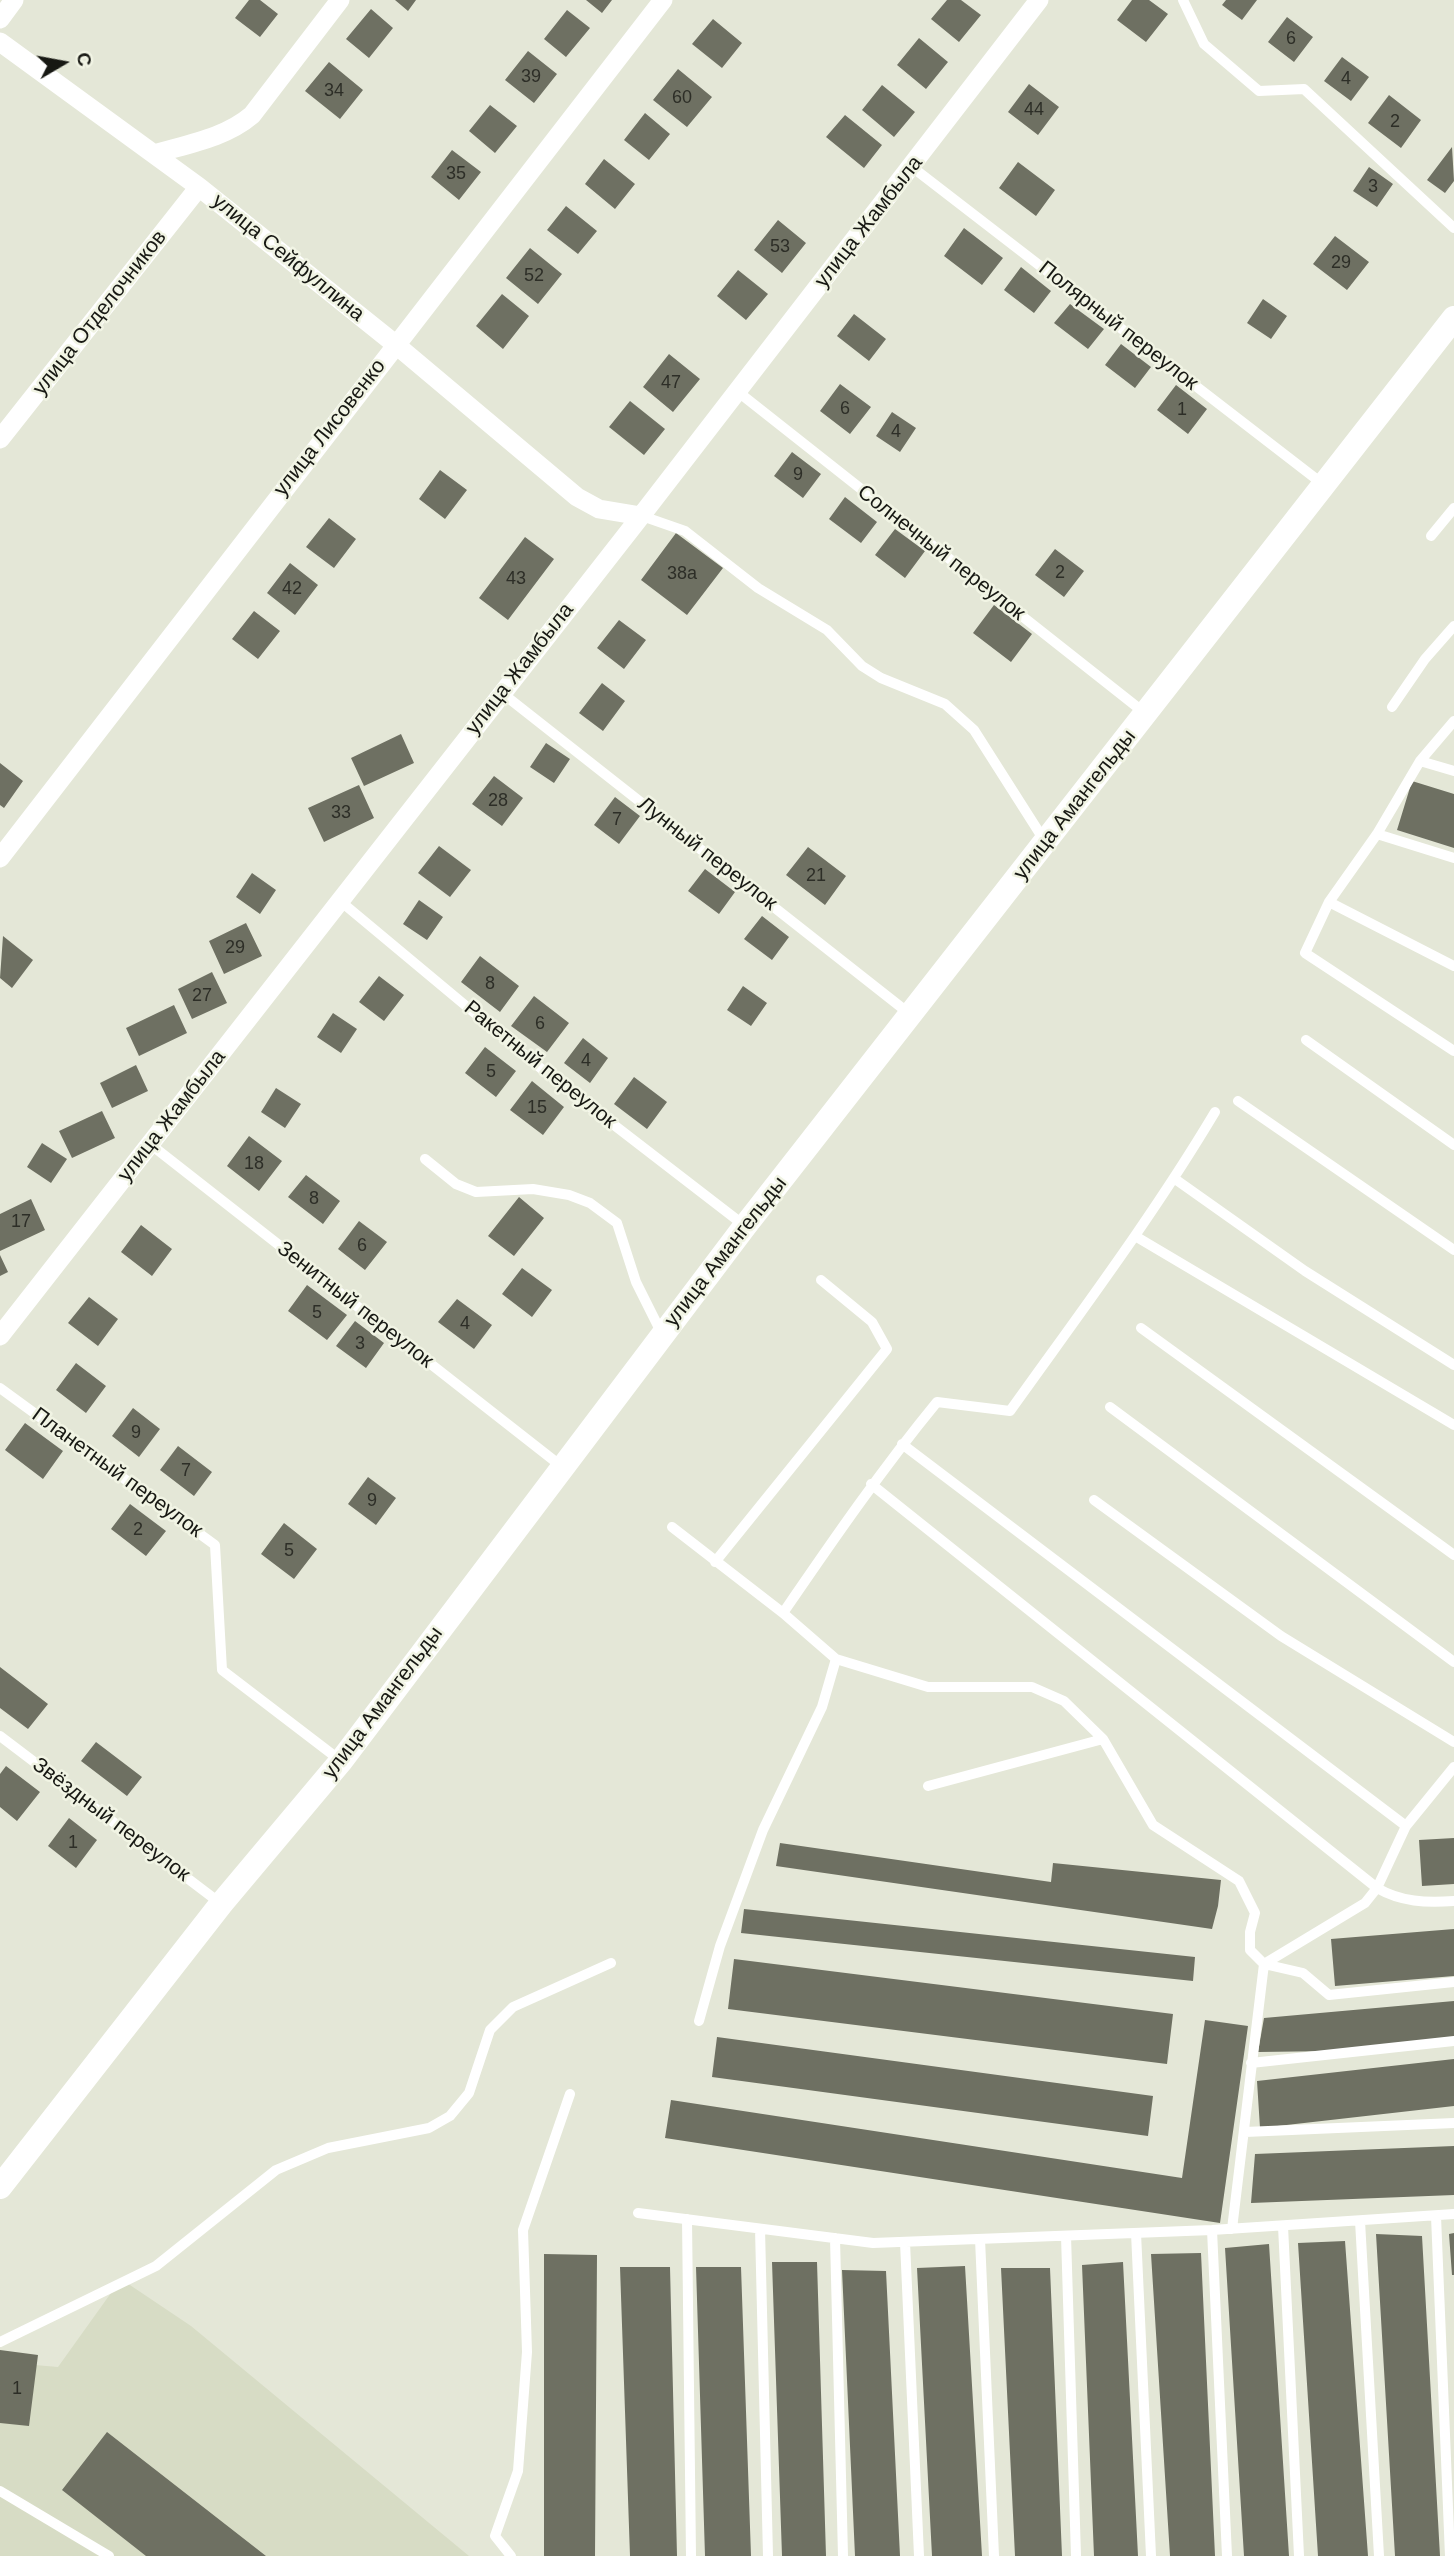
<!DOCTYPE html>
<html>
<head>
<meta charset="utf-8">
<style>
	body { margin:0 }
	#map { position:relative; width:1454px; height:2556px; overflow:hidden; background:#e4e7d7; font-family:Helvetica,sans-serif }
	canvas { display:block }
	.north { position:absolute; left:28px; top:28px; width:70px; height:70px; -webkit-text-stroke:5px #f1f4e4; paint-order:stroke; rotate:80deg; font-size:19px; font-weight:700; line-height:28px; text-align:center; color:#171813 }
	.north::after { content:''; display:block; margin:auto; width:24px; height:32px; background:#171813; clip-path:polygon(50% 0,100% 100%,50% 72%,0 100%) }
</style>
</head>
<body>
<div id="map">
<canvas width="1454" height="2556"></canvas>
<div class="north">С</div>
</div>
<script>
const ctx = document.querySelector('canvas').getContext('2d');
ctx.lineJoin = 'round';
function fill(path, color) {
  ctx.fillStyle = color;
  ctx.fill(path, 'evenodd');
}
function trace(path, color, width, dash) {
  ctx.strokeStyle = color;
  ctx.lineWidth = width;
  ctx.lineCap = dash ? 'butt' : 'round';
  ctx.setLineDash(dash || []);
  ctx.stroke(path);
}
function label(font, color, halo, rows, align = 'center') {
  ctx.font = font + ' Helvetica,sans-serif';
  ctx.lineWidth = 5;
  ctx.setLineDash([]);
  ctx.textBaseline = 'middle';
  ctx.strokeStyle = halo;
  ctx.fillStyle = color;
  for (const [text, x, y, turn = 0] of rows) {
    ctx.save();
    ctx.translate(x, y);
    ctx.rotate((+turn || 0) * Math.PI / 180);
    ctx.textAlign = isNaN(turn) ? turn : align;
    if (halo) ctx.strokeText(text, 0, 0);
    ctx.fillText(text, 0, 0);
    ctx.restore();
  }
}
fill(new Path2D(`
	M121,2279L191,2326L469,2556H0V2362L58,2367Z`), '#d7dcc5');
fill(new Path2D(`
	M249,0H260L278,14L260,37L235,18Z
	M395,0H416L408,11Z
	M586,0H612L602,13Z
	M947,0H961L981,15L959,42L931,19Z
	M1132,0H1149L1168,14L1146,42L1117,20Z
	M1226,0H1257L1242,20L1222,5Z
	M371,9L393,28L369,58L346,39Z
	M567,10L590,28L566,57L544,39Z
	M1287,17L1313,37L1294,62L1268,42Z
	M713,19L742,43L722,68L692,44Z
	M919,38L948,62L926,89L897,65Z
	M528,51L557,74L534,103L505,80Z
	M1342,57L1369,77L1351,101L1324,81Z
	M329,62L363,90L340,119L305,91Z
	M678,69L712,97L687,127L653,100Z
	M1029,84L1059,107L1038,135L1008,112Z
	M882,85L915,112L894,137L862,110Z
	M1389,95L1421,120L1401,148L1368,123Z
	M490,105L517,126L495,153L469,131Z
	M645,113L670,134L649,160L624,140Z
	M845,115L882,145L864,168L826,137Z
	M1452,147L1454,181L1445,193L1427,180Z
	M452,150L481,172L459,200L431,177Z
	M604,159L635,184L615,209L585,184Z
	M1018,162L1055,190L1036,216L999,188Z
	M1369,167L1393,184L1377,207L1353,191Z
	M566,206L597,231L578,254L547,230Z
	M778,220L806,243L782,273L754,250Z
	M964,228L1003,258L982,285L944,256Z
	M1335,236L1369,262L1347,290L1313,264Z
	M530,248L562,274L538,304L506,278Z
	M1021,267L1051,291L1034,313L1004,290Z
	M738,270L768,294L746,320L717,296Z
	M502,294L529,316L503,349L476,326Z
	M1263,299L1287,316L1271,339L1247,323Z
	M1070,304L1104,329L1088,349L1054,323Z
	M854,314L886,339L869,361L837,336Z
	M1121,344L1151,367L1135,388L1105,365Z
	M669,354L700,379L673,412L643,387Z
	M840,384L871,407L850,434L820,411Z
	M1176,385L1207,409L1188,434L1157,410Z
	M630,401L665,429L644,455L609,427Z
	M892,412L916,428L900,452L876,436Z
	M792,452L821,474L803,498L774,476Z
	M440,470L467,490L445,519L419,499Z
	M845,497L877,522L861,543L829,519Z
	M329,518L356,539L334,568L306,547Z
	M895,529L925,551L905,578L875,555Z
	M676,533L723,568L687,615L641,580Z
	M525,537L554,559L508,620L479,598Z
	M1055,549L1084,571L1064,597L1035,575Z
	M290,563L318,585L295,615L267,593Z
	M994,605L1032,634L1011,662L973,633Z
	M254,611L280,631L258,659L232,639Z
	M619,620L646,640L624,669L597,648Z
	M602,683L625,701L603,731L579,713Z
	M401,734L414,763L364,786L351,758Z
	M546,743L570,759L554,783L530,767Z
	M0,763L23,781L4,808L0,805Z
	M494,776L523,798L502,826L472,804Z
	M1412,781L1454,794V848L1397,830Z
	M359,785L374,818L324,842L308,808Z
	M615,797L640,816L619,844L594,825Z
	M439,846L471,870L450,897L418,873Z
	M808,847L846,876L825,905L786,875Z
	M705,869L735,892L719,914L688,891Z
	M252,873L276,890L260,914L236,897Z
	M419,900L443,917L427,940L403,924Z
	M762,916L789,937L772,960L744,939Z
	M246,923L262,956L224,974L209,941Z
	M3,936L33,960L12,988L0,978Z
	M480,956L519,986L500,1012L461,982Z
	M212,972L227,1003L192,1019L178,989Z
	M379,976L404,995L384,1021L359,1002Z
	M743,986L767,1003L751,1026L727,1010Z
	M534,996L569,1023L547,1052L511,1026Z
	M174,1005L187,1033L139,1056L126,1028Z
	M333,1013L357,1029L341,1053L317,1037Z
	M583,1038L608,1058L590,1083L564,1063Z
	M485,1047L516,1071L496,1097L465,1073Z
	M136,1065L148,1091L112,1108L100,1083Z
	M634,1077L667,1102L647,1129L614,1104Z
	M532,1081L564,1107L543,1135L510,1110Z
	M276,1088L301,1104L285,1128L261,1112Z
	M102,1111L115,1138L72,1158L59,1131Z
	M249,1136L282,1161L259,1191L227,1166Z
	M42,1143L67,1159L51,1183L27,1167Z
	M306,1175L340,1201L323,1224L288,1197Z
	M519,1197L544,1218L514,1256L488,1236Z
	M31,1199L45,1230L0,1251V1214Z
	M359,1221L387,1242L365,1270L338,1249Z
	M141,1225L172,1249L152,1276L121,1252Z
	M0,1255L8,1272L0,1276Z
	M522,1268L552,1290L532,1317L502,1294Z
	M307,1285L347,1315L327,1340L288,1311Z
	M89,1297L118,1319L98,1346L68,1323Z
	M457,1299L492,1325L474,1349L438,1322Z
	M355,1321L384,1343L366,1368L336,1346Z
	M76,1363L106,1386L86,1413L56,1390Z
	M133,1408L160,1429L139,1457L112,1436Z
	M25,1423L63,1451L43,1479L5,1450Z
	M178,1446L212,1472L194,1496L160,1470Z
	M368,1477L396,1498L376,1525L348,1504Z
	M130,1504L166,1531L146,1556L111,1529Z
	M284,1523L317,1549L294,1579L261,1554Z
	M0,1667L48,1704L28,1729L0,1708Z
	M96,1742L142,1777L127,1796L81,1761Z
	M6,1766L40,1792L17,1821L0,1807V1774Z
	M69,1818L97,1840L76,1868L48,1846Z
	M1454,1838V1884L1422,1886L1419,1840Z
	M780,1843L1051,1882L1053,1863L1221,1880L1218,1906L1212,1929L776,1866Z
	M744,1909L1195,1957L1193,1981L741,1933Z
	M1454,1929V1976L1335,1986L1331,1939Z
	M734,1959L1173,2014L1167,2064L728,2009Z
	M1454,2001V2037L1333,2051L1258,2052L1264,2018Z
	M1205,2020L1248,2026L1220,2223L665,2138L671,2100L1182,2178Z
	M717,2037L1153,2096L1148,2136L712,2077Z
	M1454,2059V2106L1260,2128L1257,2081Z
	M1454,2146V2195L1251,2203L1255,2154Z
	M1454,2233V2275H1452L1449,2234Z
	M1376,2234L1422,2236L1440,2556H1395Z
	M1345,2241L1368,2556H1318L1298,2243Z
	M1269,2244L1289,2556H1244L1225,2248Z
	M1201,2253L1215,2556H1170L1151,2254Z
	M544,2254L597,2255L595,2556H544Z
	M772,2262H817L826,2556H782Z
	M1123,2262L1138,2556H1094L1082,2265Z
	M965,2266L982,2556H932L917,2268Z
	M620,2267H670L677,2556H630Z
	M696,2267H741L751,2556H705Z
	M1001,2268H1050L1062,2556H1015Z
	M842,2270L886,2271L900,2556H855Z
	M0,2350L38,2355L29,2426L0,2423Z
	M107,2432L266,2556H146L62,2490Z`), '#6e7062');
trace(new Path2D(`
	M1183,0L1204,44L1259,91L1304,89L1454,228
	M912,167L1324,485
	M737,391L1146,714
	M642,516L685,531L758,588L827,630L862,666L881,678L945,704L974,730L1044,840
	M1431,536L1454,508
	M502,693L911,1015
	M1392,707L1425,659L1454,626
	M1454,721L1420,761L1377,834L1329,902L1305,953L1454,1051
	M1420,761L1454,771
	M1377,834L1454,858
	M339,900L544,1071L745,1226
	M1329,902L1454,966
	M1306,1040L1454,1145
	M1238,1101L1454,1250
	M150,1144L561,1466
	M425,1159L456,1184L476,1192L533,1189L569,1195L590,1203L617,1223L636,1282L662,1334
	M1175,1179L1305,1271L1454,1365
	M1135,1236L1454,1425
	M1141,1328L1454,1555
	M0,1388L215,1545L222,1670L341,1761
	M1110,1407L1454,1662
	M902,1444L1406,1826
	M871,1484L1377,1888C1401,1902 1426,1903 1454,1901
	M1094,1500L1281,1636L1454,1742
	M672,1527L783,1613L836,1659L928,1687H1032L1064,1701L1103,1739L1153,1825L1239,1881L1255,1913L1250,1932V1950L1264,1964L1303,1973L1329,1995L1454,1982
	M715,1562L887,1349L872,1322L821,1280
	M783,1613C833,1540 882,1469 937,1402L1010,1411C1080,1313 1153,1216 1215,1112
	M0,1736L220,1903
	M928,1786L1103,1739
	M699,2021L720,1946L763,1830L822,1707L836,1659
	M1251,2063L1454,2041
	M1245,2132L1454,2123
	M638,2213L873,2243L1212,2230L1454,2214
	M1436,2216L1450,2556
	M687,2219L691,2556
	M1360,2221L1379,2556
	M1283,2226L1299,2556
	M760,2229L768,2556
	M1232,2229L1264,1964L1365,1903L1377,1888L1406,1826L1454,1767
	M1212,2230L1227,2556
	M1136,2233L1151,2556
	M1066,2236L1076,2556
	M835,2238L843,2556
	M980,2239L994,2556
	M905,2242L919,2556
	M0,2342L156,2266L276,2170L328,2148L429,2128L450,2116L469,2093L490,2030L513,2007L611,1963
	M0,2491L109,2556
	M511,2556L495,2536L518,2471L527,2352L523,2230L570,2094`), '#fff', 10);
trace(new Path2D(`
	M0,19L14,0
	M0,42L199,187L395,344L577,497L599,509L641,516
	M154,154C188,144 225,138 252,115L340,0
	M0,439L199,187
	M0,858L663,0
	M0,1336L641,516L1039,0`), '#fff', 19);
trace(new Path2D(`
	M0,2187L221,1904L341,1761L745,1226L1454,318`), '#fff', 24);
label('18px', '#2d2e27', null, [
	["6",1291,39],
	["39",531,77],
	["4",1346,79],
	["34",334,91],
	["60",682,98],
	["44",1034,110],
	["2",1395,122],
	["35",456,174],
	["3",1373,187],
	["53",780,247],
	["29",1341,263],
	["52",534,276],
	["47",671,383],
	["6",845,409],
	["1",1182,410],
	["4",896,432],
	["9",798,475],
	["2",1060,573],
	["38а",682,574],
	["43",516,579],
	["42",292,589],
	["28",498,801],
	["33",341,813],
	["7",617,820],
	["21",816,876],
	["29",235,948],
	["8",490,984],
	["27",202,996],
	["6",540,1024],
	["4",586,1061],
	["5",491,1072],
	["15",537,1108],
	["18",254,1164],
	["8",314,1199],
	["17",21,1222],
	["6",362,1246],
	["5",317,1313],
	["4",465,1324],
	["3",360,1344],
	["9",136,1433],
	["7",186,1471],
	["9",372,1501],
	["2",138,1530],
	["5",289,1551],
	["1",73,1843],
	["1",17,2389]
]);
label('21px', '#171813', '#f1f4e4', [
	["улица Жамбыла",869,222,-52],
	["улица Сейфуллина",288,258,39],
	["улица Отделочников",100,313,-52],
	["Полярный переулок",1118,326,38],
	["улица Лисовенко",330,428,-52],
	["Солнечный переулок",941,553,38],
	["улица Жамбыла",520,669,-52],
	["улица Амангельды",1075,805,-52],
	["Лунный переулок",707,854,38],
	["Ракетный переулок",540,1065,39],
	["улица Жамбыла",172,1116,-52],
	["улица Амангельды",726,1252,-52],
	["Зенитный переулок",355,1305,38],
	["Планетный переулок",117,1473,36],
	["улица Амангельды",383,1703,-53],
	["Звёздный переулок",111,1820,37]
]);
</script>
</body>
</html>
